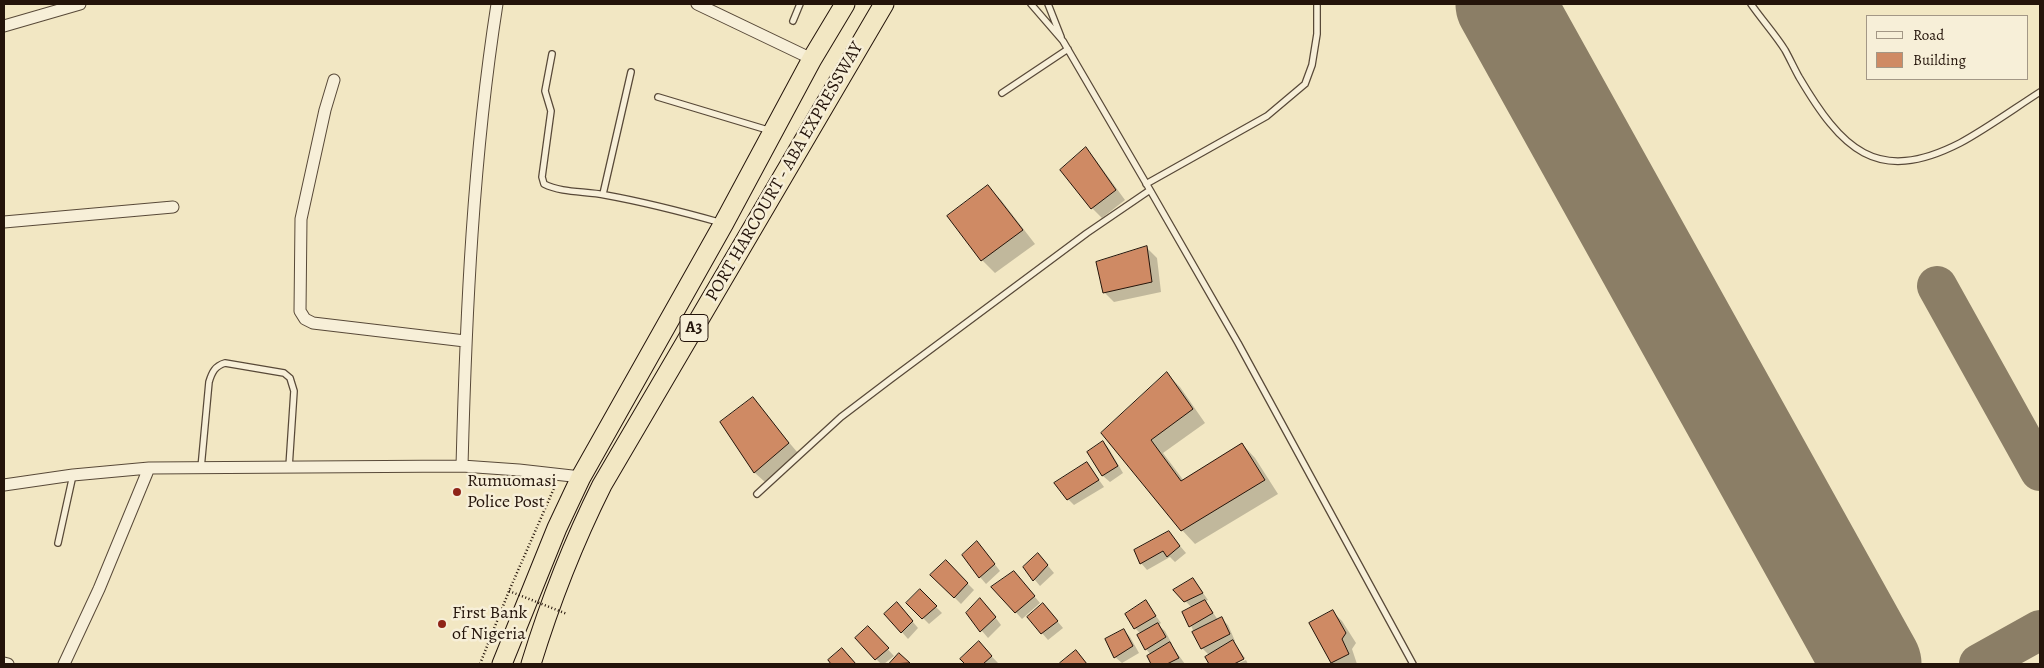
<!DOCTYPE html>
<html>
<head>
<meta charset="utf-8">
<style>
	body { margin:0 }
	#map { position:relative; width:2044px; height:668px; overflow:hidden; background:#f2e7c3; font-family:Alegreya,serif }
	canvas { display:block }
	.frame { position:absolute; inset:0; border:5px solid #24140a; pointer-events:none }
	.legend { position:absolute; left:1866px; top:15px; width:162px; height:65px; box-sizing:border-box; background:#f7efd8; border:1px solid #a39786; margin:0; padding:6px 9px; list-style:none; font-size:15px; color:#24140a }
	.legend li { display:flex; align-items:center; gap:10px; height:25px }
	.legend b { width:25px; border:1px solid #a39786 }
</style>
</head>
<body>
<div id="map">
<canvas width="2044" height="668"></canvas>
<div class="frame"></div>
<ul class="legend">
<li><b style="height:6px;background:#f7efd8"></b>Road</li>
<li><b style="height:14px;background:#cf8a64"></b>Building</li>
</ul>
</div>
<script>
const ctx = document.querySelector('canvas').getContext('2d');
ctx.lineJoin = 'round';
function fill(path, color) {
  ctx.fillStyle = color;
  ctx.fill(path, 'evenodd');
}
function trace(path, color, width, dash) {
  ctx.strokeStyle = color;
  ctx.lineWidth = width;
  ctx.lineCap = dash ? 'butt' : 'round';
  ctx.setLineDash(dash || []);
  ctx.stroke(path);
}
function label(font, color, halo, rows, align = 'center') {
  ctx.font = font + ' Alegreya,serif';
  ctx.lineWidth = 5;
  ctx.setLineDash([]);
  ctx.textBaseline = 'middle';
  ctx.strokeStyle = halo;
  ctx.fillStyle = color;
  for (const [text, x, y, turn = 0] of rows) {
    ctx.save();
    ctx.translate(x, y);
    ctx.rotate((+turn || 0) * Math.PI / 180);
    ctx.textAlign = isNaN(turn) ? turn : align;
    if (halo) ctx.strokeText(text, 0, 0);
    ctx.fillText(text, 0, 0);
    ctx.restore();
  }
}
fill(new Path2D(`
	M1086,149L1095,159L1125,200L1102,218L1092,208Z
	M988,187L1001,200L1035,244L995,273L982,260Z
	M1147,248L1157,258L1161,292L1114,302L1104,292Z
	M1167,374L1180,387L1205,423L1163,453L1184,481L1242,444L1255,458L1278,494L1195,544L1182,530L1102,433Z
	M752,399L798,453L765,482L755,473L721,423Z
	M1103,442L1109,449L1123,473L1110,482L1103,476L1089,452Z
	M1087,463L1104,487L1074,505L1068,499Z
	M1169,533L1186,553L1175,562L1170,557L1147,570L1141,563Z
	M983,549L1000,571L986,584L980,577Z
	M1044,561L1054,573L1040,586L1025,568Z
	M946,562L974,590L961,604L932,575Z
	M1020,579L1040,603L1022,619L993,587Z
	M1193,579L1208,600L1205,601L1218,620L1221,618L1228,625L1235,641L1233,642L1245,658L1232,664H1210L1206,657L1209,655L1202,648L1184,612L1192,608L1175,590Z
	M920,591L942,613L929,624L908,603Z
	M1146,602L1161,623L1158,625L1165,631L1172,644L1171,645L1185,664H1152L1148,656L1151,655L1146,649L1141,634L1135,628Z
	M987,606L1001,625L988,638L967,613Z
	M903,610L918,628L908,639L886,614Z
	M1049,611L1063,628L1048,640L1028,617Z
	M1332,611L1342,621L1356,643L1352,649L1357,664H1334L1332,662Z
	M868,628L894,656L884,664H881L856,638Z
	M1124,630L1130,637L1139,653L1122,663L1115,657Z
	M979,643L998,663L996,664H967L961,659Z
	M900,655L910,664H891Z
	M1246,660L1248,664H1237Z`), '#0003');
trace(new Path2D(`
	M1937,286L2040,471
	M1979,664L2040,630`), '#8b7e66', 40);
trace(new Path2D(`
	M1505,4L1872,664`), '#8b7e66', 99);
const building = new Path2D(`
	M1086,147L1116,190L1091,209L1060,170Z
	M988,185L1023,230L981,261L947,216Z
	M1147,246L1152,282L1103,293L1096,262Z
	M1167,372L1193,409L1151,440L1181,481L1242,443L1265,480L1181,531L1101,433Z
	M753,397L789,443L754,473L720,422Z
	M1103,441L1118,466L1102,476L1087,452Z
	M1087,462L1099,480L1067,500L1054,483Z
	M1169,531L1180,546L1167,557L1163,551L1140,564L1134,550Z
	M977,541L995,564L979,578L962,555Z
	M1038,553L1048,565L1033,581L1023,567Z
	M946,560L968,583L954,598L930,575Z
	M1014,571L1035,596L1015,613L991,587Z
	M1193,578L1203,593L1184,602L1173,590Z
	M920,589L937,606L922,619L906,603Z
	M980,598L996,617L980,632L966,613Z
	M1146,600L1156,616L1134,629L1125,614Z
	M1205,600L1213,613L1189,627L1182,612Z
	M897,602L913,621L901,633L884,614Z
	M1043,603L1058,621L1041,634L1027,617Z
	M1333,610L1346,633L1342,639L1349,654L1331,663L1309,623Z
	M1222,617L1230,634L1201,649L1192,632Z
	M1158,623L1166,637L1145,650L1137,635Z
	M868,626L889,648L875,660L855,638Z
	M1124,629L1133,646L1114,658L1105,639Z
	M1233,640L1244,659L1234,664H1209L1205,657Z
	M979,641L992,656L983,664H965L960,659Z
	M1170,642L1179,658L1167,664H1151L1147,656Z
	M842,648L856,664H831L828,660Z
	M1076,650L1087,664H1061L1060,663Z
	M899,653L910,663L889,664Z`);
fill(building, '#cf8a64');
trace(building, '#24140a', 1);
const service = new Path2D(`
	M1031,4L1063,41L1150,190L1238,343L1413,664
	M1048,4L1061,37
	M1751,4C1762,20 1775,34 1785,50C1790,59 1794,68 1799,77C1841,148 1876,186 1960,143C1986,129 2015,108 2040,92
	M793,21L800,4
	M552,54L545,91L551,111L542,177L544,184C562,193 585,191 605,195C644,202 683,212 722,223
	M1002,93L1068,49
	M658,97L771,131
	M1146,184L1267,116L1305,84L1312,65L1317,34V4
	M603,194L631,72
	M201,468L209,382C212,372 215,366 225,363L284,373L290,378L294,391L289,467
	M757,494L841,417L891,379L1087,233L1150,190
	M58,543L73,475`);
const minor = new Path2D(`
	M697,4L812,59
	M4,26L80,4
	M334,80L325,110L301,219L300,311L305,319L313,323L465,341
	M4,222L173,207
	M462,466C466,312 473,157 497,4
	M4,485L73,475L149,468L462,466L519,470L581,477
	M4,663L8,664
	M64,664L99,589L149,468`);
const trunk = new Path2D(`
	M502,664L557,528L581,477L724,223L812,59L845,4
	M531,664C550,602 573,543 602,485L884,4`);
trace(service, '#584938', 8);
trace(minor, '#584938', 13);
trace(trunk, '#24140a', 21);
trace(new Path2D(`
	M480,664L509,591L555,486`), '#24140a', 2.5, [1, 2.5]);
trace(service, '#f7efd8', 5.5);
trace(minor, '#f7efd8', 11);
trace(trunk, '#f2e7c3', 19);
trace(new Path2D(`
	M509,591L567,614`), '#24140a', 2.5, [1, 2.5]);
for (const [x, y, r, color] of [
	[457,492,5,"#8f2418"],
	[442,624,5,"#8f2418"]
]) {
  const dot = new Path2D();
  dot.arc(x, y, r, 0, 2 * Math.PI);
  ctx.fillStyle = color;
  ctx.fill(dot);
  trace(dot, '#f7efd8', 2);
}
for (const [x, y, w] of [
	[694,328,28]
]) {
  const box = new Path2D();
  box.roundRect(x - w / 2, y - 13.5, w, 27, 4);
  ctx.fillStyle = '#f7efd8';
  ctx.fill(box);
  trace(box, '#24140a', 1);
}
label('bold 16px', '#24140a', null, [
	["A3",694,328]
]);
label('18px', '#24140a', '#f7efd8', [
	["PORT HARCOURT - ABA EXPRESSWAY",785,172,-60]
]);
label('18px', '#24140a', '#f7efd8', [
	["Rumuomasi",467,482],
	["Police Post",467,503],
	["First Bank",452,614],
	["of Nigeria",452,635]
], 'left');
</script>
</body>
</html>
